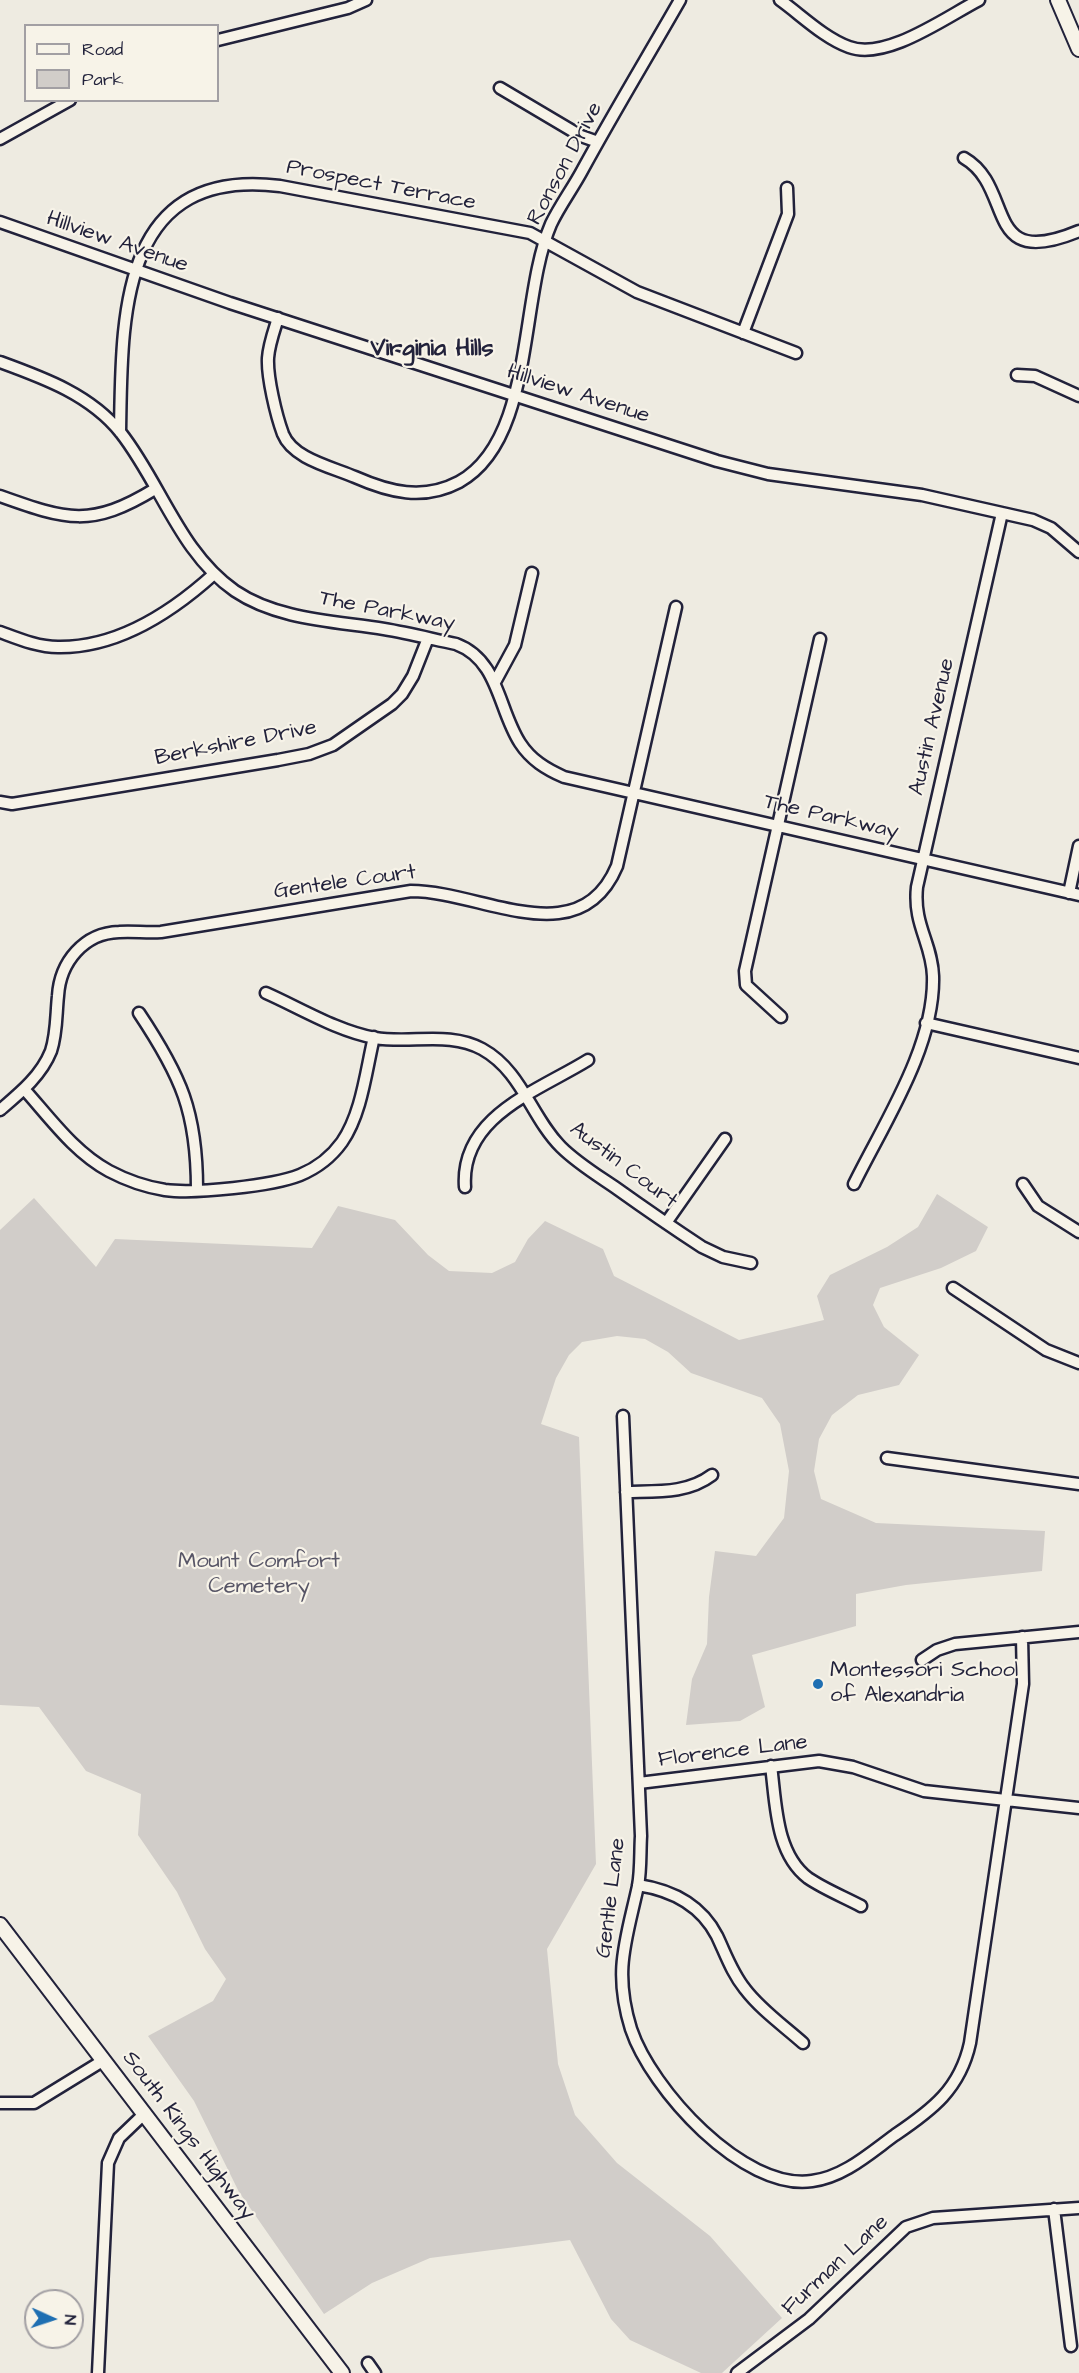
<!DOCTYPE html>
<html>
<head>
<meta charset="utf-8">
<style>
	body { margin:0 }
	#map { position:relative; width:1079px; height:2373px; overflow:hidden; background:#eeebe1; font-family:"Architects Daughter",sans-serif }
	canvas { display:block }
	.legend { position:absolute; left:24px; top:24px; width:195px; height:78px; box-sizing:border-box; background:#f7f3e8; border:2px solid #a29fa3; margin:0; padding:8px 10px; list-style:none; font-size:18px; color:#22223b }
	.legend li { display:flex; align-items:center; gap:12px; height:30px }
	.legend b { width:30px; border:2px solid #a29fa3 }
	.north { position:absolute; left:24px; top:2289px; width:60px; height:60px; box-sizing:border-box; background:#f7f3e8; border:2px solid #a29fa3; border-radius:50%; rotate:93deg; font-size:16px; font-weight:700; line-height:24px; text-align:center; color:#22223b }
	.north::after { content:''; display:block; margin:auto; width:21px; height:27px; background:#1f6fb2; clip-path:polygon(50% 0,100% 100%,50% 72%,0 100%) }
</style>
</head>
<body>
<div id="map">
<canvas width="1079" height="2373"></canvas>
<ul class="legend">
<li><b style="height:8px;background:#f7f3e8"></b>Road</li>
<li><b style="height:16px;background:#d1cdc9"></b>Park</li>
</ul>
<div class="north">N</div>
</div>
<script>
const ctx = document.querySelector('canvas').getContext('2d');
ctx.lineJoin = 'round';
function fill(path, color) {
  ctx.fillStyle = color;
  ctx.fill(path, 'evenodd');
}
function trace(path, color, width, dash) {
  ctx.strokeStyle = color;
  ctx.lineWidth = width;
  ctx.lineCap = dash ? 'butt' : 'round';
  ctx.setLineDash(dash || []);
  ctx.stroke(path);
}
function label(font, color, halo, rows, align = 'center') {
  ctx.font = font + ' "Architects Daughter",sans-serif';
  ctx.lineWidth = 4.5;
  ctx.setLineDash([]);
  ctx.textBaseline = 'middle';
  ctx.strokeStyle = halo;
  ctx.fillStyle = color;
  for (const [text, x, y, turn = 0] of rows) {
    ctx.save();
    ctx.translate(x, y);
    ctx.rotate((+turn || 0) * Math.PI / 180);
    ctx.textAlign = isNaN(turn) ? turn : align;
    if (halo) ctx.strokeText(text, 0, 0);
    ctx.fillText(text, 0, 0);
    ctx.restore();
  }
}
fill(new Path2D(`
	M937,1194L988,1227L976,1251L941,1268L880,1288L873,1305L884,1327L919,1355L899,1385L858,1395L832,1415L819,1439L814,1471L821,1499L876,1523L1045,1531L1042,1571L906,1585L856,1594V1626L752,1655L765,1707L740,1721L686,1725L692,1679L707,1644L709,1597L715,1551L756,1556L784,1518L789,1471L780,1424L762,1398L691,1373L668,1352L645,1339L617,1336L582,1342L569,1355L556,1378L541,1424L579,1437L596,1864L547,1949L558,2064L575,2115L617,2163L710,2236L782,2318L722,2373H701L630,2340L611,2319L570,2240L430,2258L372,2283L324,2314L239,2192L194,2101L148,2036L213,2001L226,1979L205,1949L177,1892L138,1835L141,1794L86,1771L39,1707L0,1705V1230L34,1198L96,1267L115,1239L312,1248L338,1206L395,1220L428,1255L449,1271L492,1273L515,1262L528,1239L545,1221L603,1249L614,1276L739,1340L824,1320L817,1296L830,1275L887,1247L918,1227Z`), '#d1cdc9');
const minor = new Path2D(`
	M780,0C801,15 824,38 849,47C886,61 946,17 979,0
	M218,40L348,8L366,0
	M500,88L581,136L598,142
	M0,139L70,100
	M964,158C1016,188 981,272 1079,231
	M0,222L230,303L717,461L768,474L922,495L1033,520L1051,528L1079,552
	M278,318C274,331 269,344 268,358C267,377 276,415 283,434C293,459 332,467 355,477C389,492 423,501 459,482C535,440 519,298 551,224C560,205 573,188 583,169C614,112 648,56 680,0
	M743,333L788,214L787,188
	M0,362C44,378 91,395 121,433C161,484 180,553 235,591C278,620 335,621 384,629C408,633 432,639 456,644C499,660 498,709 520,743C531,760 546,769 564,777L1079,895
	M1017,375L1035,376L1079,396
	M120,432C122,318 118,166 280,186L530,233L637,292L796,353
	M0,496C67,520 91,528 155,489
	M0,632C19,639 38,647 58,647C117,648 172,612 214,574
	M495,682L515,645L532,573
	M0,802L12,804L278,760L309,754L333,745L392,704L402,694L413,676L428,638
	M1069,893L1079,846
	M266,993C300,1008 337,1031 375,1038C411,1044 449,1031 482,1049C522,1071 531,1117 561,1147C577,1163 597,1175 616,1188C644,1208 673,1228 702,1247L723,1257L751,1263
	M139,1013C181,1076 197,1112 197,1189
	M781,1017L746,985L745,971L820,639
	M926,1023L1079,1058
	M24,1089C50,1118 74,1152 109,1171C126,1180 146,1187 165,1190C195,1194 272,1186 300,1175C317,1168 332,1156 342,1142C362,1113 366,1070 374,1037
	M0,1110C20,1093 41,1076 51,1051C57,1033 56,1014 58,996C60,962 84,933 119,932C133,931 147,933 161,932L411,891C482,891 579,956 617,866L676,607
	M854,1184C884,1123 935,1046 933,976C932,943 913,925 917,887L1002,513
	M1023,1184L1038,1206L1079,1232
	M465,1187C460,1116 538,1091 588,1060
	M666,1223L725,1139
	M953,1288L1046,1350L1079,1363
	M623,1416L641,1836C640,1852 641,1870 638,1886C626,1941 613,1971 631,2029C651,2089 743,2191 812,2181C844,2177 870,2153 895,2135C932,2110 960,2089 970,2043L1023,1684L1022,1637
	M887,1458L1079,1484
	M626,1492C656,1491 687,1494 712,1475
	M922,1660L937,1650L955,1644L1079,1632
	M771,1766C776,1802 775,1853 808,1878C824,1889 844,1897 861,1906
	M639,1783L819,1761L853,1767L924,1791L1079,1808
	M638,1885C671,1890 701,1905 717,1936C726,1955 732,1973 745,1989C761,2010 784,2026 803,2043
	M0,2103H34L104,2060
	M1054,2209L1071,2346
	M368,2363L375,2373
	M98,2373L108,2163L119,2138L144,2114
	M737,2373L809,2319L906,2227L933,2218L1079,2208`);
const major = new Path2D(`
	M1058,0L1079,49
	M0,1925L342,2373`);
trace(minor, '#22223b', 15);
trace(major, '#22223b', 18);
trace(minor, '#f7f3e8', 10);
trace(major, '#f7f3e8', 14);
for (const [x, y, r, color] of [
	[818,1684,6,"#1f6fb2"]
]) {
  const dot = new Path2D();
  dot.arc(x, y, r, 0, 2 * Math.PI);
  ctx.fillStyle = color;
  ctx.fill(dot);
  trace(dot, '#f7f3e8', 2);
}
label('22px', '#22223b', '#f7f3e8', [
	["Ronson Drive",566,164,-62],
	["Prospect Terrace",381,186,11],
	["Hillview Avenue",117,243,19],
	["Hillview Avenue",578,395,18],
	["The Parkway",387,612,11],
	["Austin Avenue",933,727,-77],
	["Berkshire Drive",236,744,-11],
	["The Parkway",831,818,13],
	["Gentele Court",345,883,-8],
	["Austin Court",623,1166,37],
	["Florence Lane",733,1752,-7],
	["Gentle Lane",612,1898,-83],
	["South Kings Highway",188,2136,53],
	["Furman Lane",836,2266,-43]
]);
label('22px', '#575566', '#f7f3e8', [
	["Mount Comfort",259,1562],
	["Cemetery",259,1587]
]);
label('22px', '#22223b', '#f7f3e8', [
	["Montessori School",830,1671],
	["of Alexandria",830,1696]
], 'left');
label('bold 24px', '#22223b', '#f7f3e8', [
	["Virginia Hills",432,350]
]);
</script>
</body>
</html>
